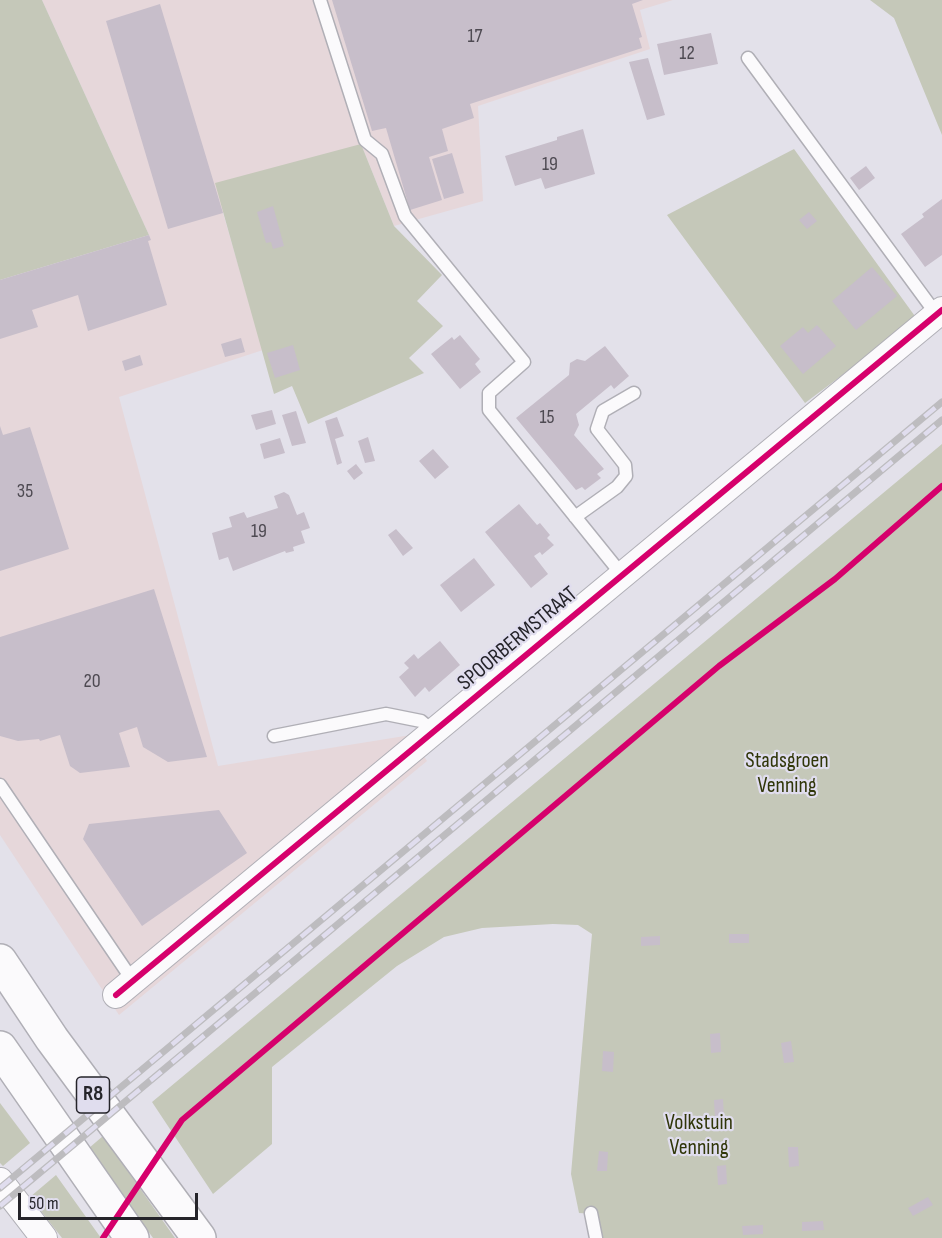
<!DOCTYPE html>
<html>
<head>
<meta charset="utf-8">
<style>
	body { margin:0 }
	#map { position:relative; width:942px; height:1238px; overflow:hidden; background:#e3e1ea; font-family:"Sofia Sans Condensed",sans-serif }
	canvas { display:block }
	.scale { position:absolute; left:18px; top:1193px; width:180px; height:27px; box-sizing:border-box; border:3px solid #25242a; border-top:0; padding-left:8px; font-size:18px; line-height:21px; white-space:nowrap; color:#25242a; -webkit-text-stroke:4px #e0ddee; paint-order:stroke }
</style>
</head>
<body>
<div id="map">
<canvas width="942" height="1238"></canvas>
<div class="scale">50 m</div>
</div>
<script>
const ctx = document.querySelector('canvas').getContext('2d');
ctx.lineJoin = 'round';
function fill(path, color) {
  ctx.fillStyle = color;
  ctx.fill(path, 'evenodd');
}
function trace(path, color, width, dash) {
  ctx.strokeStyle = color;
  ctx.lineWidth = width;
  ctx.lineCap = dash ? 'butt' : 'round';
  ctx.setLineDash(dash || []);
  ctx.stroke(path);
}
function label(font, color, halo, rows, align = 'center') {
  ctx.font = font + ' "Sofia Sans Condensed",sans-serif';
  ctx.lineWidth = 4.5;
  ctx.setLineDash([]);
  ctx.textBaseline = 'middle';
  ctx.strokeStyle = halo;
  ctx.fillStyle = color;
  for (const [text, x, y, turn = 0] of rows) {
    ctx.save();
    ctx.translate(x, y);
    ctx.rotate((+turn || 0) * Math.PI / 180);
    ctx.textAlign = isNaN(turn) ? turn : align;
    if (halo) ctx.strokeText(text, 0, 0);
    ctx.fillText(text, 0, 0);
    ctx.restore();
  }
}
fill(new Path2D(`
	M42,0H673L640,10L650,49L478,106L483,201L394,226L361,144L223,213L263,350L119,397L218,766L411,735L427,761L119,1015L0,835V280L149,235Z`), '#e6d7da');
fill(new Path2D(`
	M0,0H42L149,235L0,280Z
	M870,0H942V135L894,18Z
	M361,144L394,226L442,275L417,301L443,326L409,358L424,373L308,424L292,386L274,394L215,183Z
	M794,149L917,319L805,403L667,215Z
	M942,444V1238H603L595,1214L579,1213L571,1174L592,934L578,925L553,924L482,928L444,937L397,966L272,1067V1144L213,1194L152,1102Z
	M0,1103L30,1143L3,1166L0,1163Z
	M103,1136L175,1238H153L89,1148Z
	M56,1175L101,1238H62L30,1197Z`), '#c5c8b9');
fill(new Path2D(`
	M332,0H643L632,4L642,37L639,38L642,48L470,104L474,118L442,129L448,151L429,157L442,200L410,210L386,128L372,131Z
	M160,4L223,213L168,229L106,21Z
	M711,33L718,64L664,75L657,44Z
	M648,58L665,115L647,120L629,62Z
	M583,129L595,174L545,189L541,178L515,186L505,156L557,140V137Z
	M452,153L464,193L444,199L432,159Z
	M866,166L875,178L859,190L850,178Z
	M942,199V255L925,267L901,234L924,217L922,214Z
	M273,206L284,246L273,249L271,242L266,243L257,212Z
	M809,212L817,221L807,229L799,220Z
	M149,235L151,240L148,241L167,305L88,331L78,295L32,310L38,327L0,339V280Z
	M872,267L897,296L856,330L832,301Z
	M817,325L836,346L803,374L780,346L803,327L808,333Z
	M460,335L480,359L475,364L481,372L460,389L431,354L452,337L454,340Z
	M241,338L245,352L225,357L221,344Z
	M293,345L300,370L275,378L267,353Z
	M605,346L629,376L614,389L611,385L576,414L579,425L574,435L604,469L597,474L601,478L585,490L582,487L576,490L516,418L569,375L570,363L577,359L585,361Z
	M140,355L143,365L125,371L122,361Z
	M272,410L276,424L256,430L251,415Z
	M296,411L306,443L292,446L282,415Z
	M337,417L344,436L335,439L342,463L337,465L325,421Z
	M0,426L3,435L30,427L69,549L0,571Z
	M368,437L375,461L365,463L358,441Z
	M280,438L285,453L264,459L260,444Z
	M433,449L449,467L435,479L419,461Z
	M356,464L363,473L354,480L347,471Z
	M284,492L289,495L297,515L304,512L310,528L301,531L305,543L293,547L294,551L286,553L285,551L233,571L228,557L219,560L212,533L232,527L229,517L244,512L247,518L278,508L274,496Z
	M519,504L537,525L540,523L550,535L547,538L554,545L542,555L540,552L534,556L548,574L531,588L485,532Z
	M396,529L413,548L403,556L388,535Z
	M474,558L495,585L461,612L440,585Z
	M154,589L207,757L168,762L143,747L137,727L119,733L130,767L80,773L70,766L60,735L40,741L39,739L18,741L0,736V637Z
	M440,641L460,665L429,692L425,687L415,697L399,677L409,668L404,663L414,654L418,659Z
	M219,810L247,853L142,926L83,839L89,824Z
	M729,934H749V943H729Z
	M660,936V945L641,946V937Z
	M720,1033L721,1052L711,1053L710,1034Z
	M791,1041L794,1062L784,1063L781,1043Z
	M603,1051L614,1052L613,1072L602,1071Z
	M723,1099L724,1118L715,1119L714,1100Z
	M788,1147H798L799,1166L789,1167Z
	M599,1151L608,1152L607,1171H597Z
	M726,1165L727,1184L718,1185L717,1166Z
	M928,1197L933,1205L913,1216L908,1208Z
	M823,1221L824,1230L802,1231V1222Z
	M763,1225V1234L743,1235L742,1226Z`), '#c7beca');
const lane = new Path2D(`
	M320,0L365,140L382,154L405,216L524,362L489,393V410L623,576
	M748,58L937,315
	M575,517L617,487L626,476L625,465L597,429L603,411L634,393
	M274,736L386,714L421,721L434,732
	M0,785L133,981
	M591,1213L596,1238`);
const street = new Path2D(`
	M116,995L942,310
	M0,1181L44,1238`);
const highway = new Path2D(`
	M0,961L52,1039L199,1238
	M0,1048L132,1238`);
trace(lane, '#b0afb6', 15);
trace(street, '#b0afb6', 28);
trace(highway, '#b0afb6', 36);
trace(lane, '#fbfafc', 12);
trace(street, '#fbfafc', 26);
trace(highway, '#fbfafc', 33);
const rail = new Path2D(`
	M0,1188L942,402
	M0,1206L942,420`);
trace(rail, '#bdbcbf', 7);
trace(rail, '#e0ddee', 4.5, [14]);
trace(new Path2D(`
	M116,995L942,310
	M103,1238L182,1120L719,666L835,579L942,486`), '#d6006c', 6);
label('20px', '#4e4a52', null, [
	["17",475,37],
	["12",687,54],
	["19",550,165],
	["15",547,418],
	["35",25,492],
	["19",259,532],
	["20",92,682]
]);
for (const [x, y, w] of [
	[93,1095,33]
]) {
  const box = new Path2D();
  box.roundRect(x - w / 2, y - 18, w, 36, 4.5);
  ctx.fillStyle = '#e0ddee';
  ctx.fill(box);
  trace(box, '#25242a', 1.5);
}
label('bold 21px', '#25242a', null, [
	["R8",93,1095]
]);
label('22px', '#25242a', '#e0ddee', [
	["SPOORBERMSTRAAT",518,639,-40]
]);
label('22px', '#303609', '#e0ddee', [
	["Stadsgroen",787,761],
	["Venning",787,786],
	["Volkstuin",699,1123],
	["Venning",699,1148]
]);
</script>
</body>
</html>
